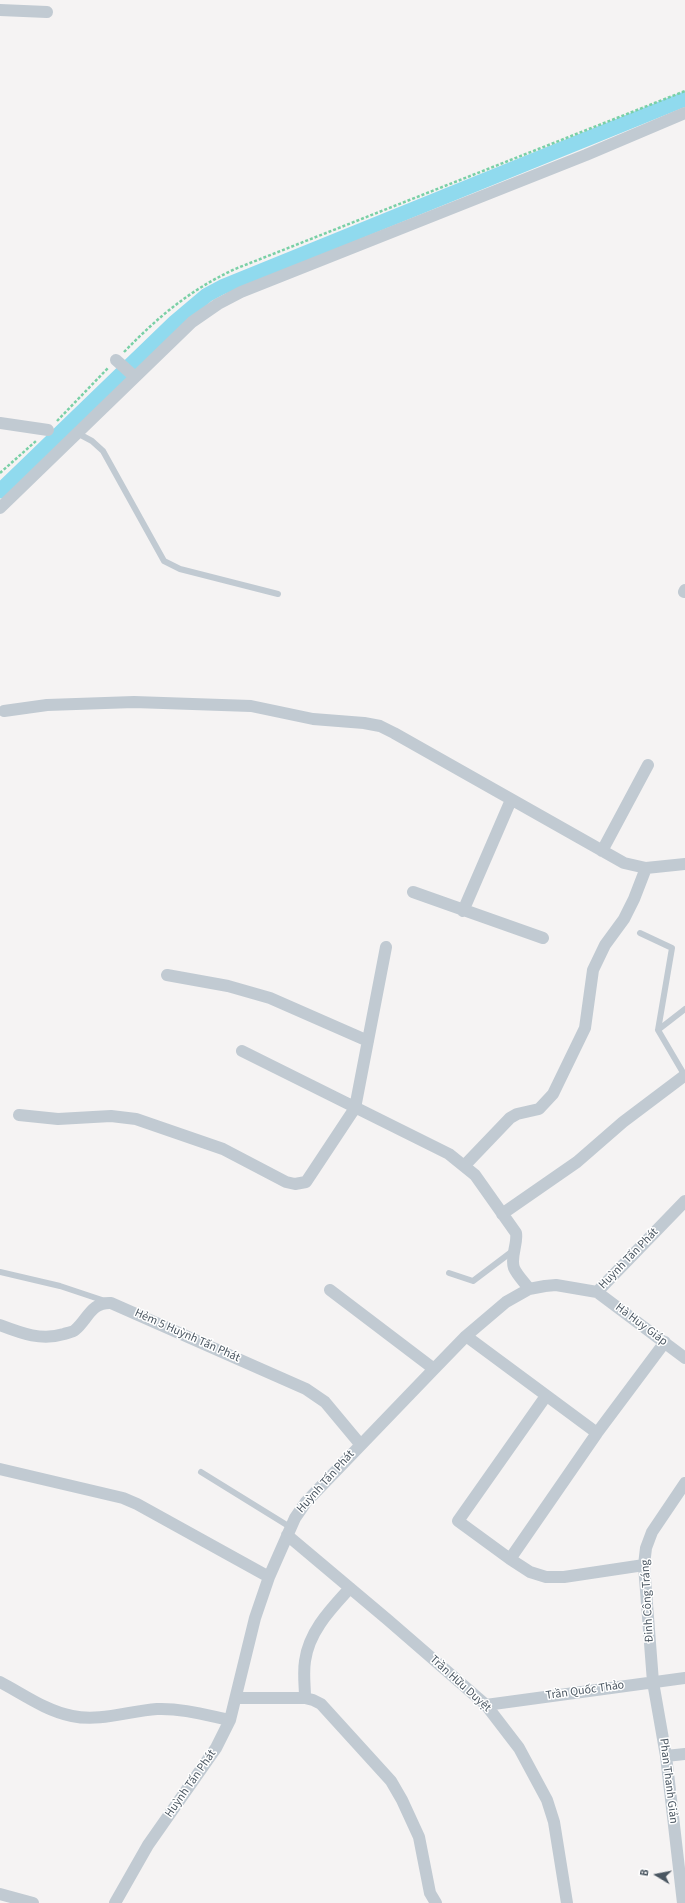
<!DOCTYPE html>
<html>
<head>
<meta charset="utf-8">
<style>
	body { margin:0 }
	#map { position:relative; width:685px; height:1903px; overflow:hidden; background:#f5f3f3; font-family:"Source Sans 3",sans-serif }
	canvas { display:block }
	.north { position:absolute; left:637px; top:1855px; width:40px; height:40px; -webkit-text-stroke:3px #fff; paint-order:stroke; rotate:280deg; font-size:11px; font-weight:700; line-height:16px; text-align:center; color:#4a5661 }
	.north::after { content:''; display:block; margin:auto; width:14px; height:18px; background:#4a5661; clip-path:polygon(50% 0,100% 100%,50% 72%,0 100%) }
</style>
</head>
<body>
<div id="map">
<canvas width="685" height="1903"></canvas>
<div class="north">B</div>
</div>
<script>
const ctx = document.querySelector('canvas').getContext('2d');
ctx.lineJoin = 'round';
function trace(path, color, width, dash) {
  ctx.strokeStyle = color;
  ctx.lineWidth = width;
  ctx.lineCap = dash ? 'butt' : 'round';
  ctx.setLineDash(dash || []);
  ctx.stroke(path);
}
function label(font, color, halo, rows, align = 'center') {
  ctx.font = font + ' "Source Sans 3",sans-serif';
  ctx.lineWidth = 3;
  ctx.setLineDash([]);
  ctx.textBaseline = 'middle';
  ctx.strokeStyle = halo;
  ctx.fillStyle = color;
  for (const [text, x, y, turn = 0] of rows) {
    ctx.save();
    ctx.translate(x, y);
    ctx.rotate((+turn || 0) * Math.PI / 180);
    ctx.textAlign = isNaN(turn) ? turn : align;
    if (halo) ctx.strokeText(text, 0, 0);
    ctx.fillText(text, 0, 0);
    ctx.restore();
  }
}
trace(new Path2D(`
	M0,491L175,322L207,295L222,287L685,99`), '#90daee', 15);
trace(new Path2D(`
	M124,352C159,316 190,290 235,269L685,91
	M57,421L108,368
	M0,473L36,441`), '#7ad0a6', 2.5, [3, 2]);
trace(new Path2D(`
	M77,433L92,441L103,451L164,561L180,569L278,594
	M640,933L672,948L658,1030
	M685,1076L658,1030L685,1009
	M0,1272L60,1286L105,1301
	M449,1273L473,1281L514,1250
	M201,1472L290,1527`), '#c1cad2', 6);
trace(new Path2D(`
	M0,10L47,12
	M116,360L135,377
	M0,423L48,430
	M0,508L192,322L218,304L241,292L586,155L685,113
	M684,592L685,590
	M4,711L47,705L134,702L251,706L313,719L364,723L380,726L394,733L624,863L646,868L685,864
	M602,851L648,765
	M413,892L543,938
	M463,911L511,800
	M167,975L228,986L270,998L368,1041
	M242,1051L449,1154L475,1175L516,1233C518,1244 510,1257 514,1268C517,1275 525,1283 529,1289
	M19,1115L58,1119L111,1116L136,1119L223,1149L286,1182L295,1184L306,1182L355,1108L386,947
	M465,1165L510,1118L517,1114L539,1109L553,1094L585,1028L593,970L605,945L624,919L634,899L646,868
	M502,1214L577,1162L623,1122L684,1076
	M330,1290L434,1369
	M597,1292L685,1201
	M0,1325C21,1333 41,1341 64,1334C67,1333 73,1332 75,1330C88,1319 91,1302 111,1303L306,1389L325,1402L360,1444
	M466,1336L597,1433
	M546,1396L458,1521L510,1559L530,1572L546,1577H564L644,1565
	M0,1469L123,1498L137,1504L269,1577
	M287,1535L388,1620L486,1705L519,1748L547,1800L554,1822L567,1903
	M510,1559L597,1433L665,1342
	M0,1682C23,1694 46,1711 72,1716C100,1722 129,1711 157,1709C181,1708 206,1715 230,1720
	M236,1698H305L313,1700L321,1704L391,1781L402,1800L419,1837L430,1893L436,1903
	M305,1698C305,1686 303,1673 305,1661C309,1631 331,1609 350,1588
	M486,1705L685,1678
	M666,1756L685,1754
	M0,1894L33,1903
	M115,1903L148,1845L216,1748L230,1720L255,1618L269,1577L295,1518L306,1502L434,1369L466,1336L506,1302L529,1289L545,1286L556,1285L597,1292L685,1358
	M683,1903L666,1756L653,1682L644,1565L646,1548L652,1532L685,1483`), '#c1cad2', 12);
label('12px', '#4a5661', '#fff', [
	["Huỳnh Tấn Phát",629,1259,-46],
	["Hà Huy Giáp",641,1325,37],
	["Hẻm 5 Huỳnh Tấn Phát",187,1336,24],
	["Huỳnh Tấn Phát",326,1482,-48],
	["Đinh Công Tráng",648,1601,-93],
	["Trần Hữu Duyệt",460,1684,42],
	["Trần Quốc Thảo",585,1691,-8],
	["Phan Thanh Giản",668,1781,83],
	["Huỳnh Tấn Phát",191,1784,-55]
]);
</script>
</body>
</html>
